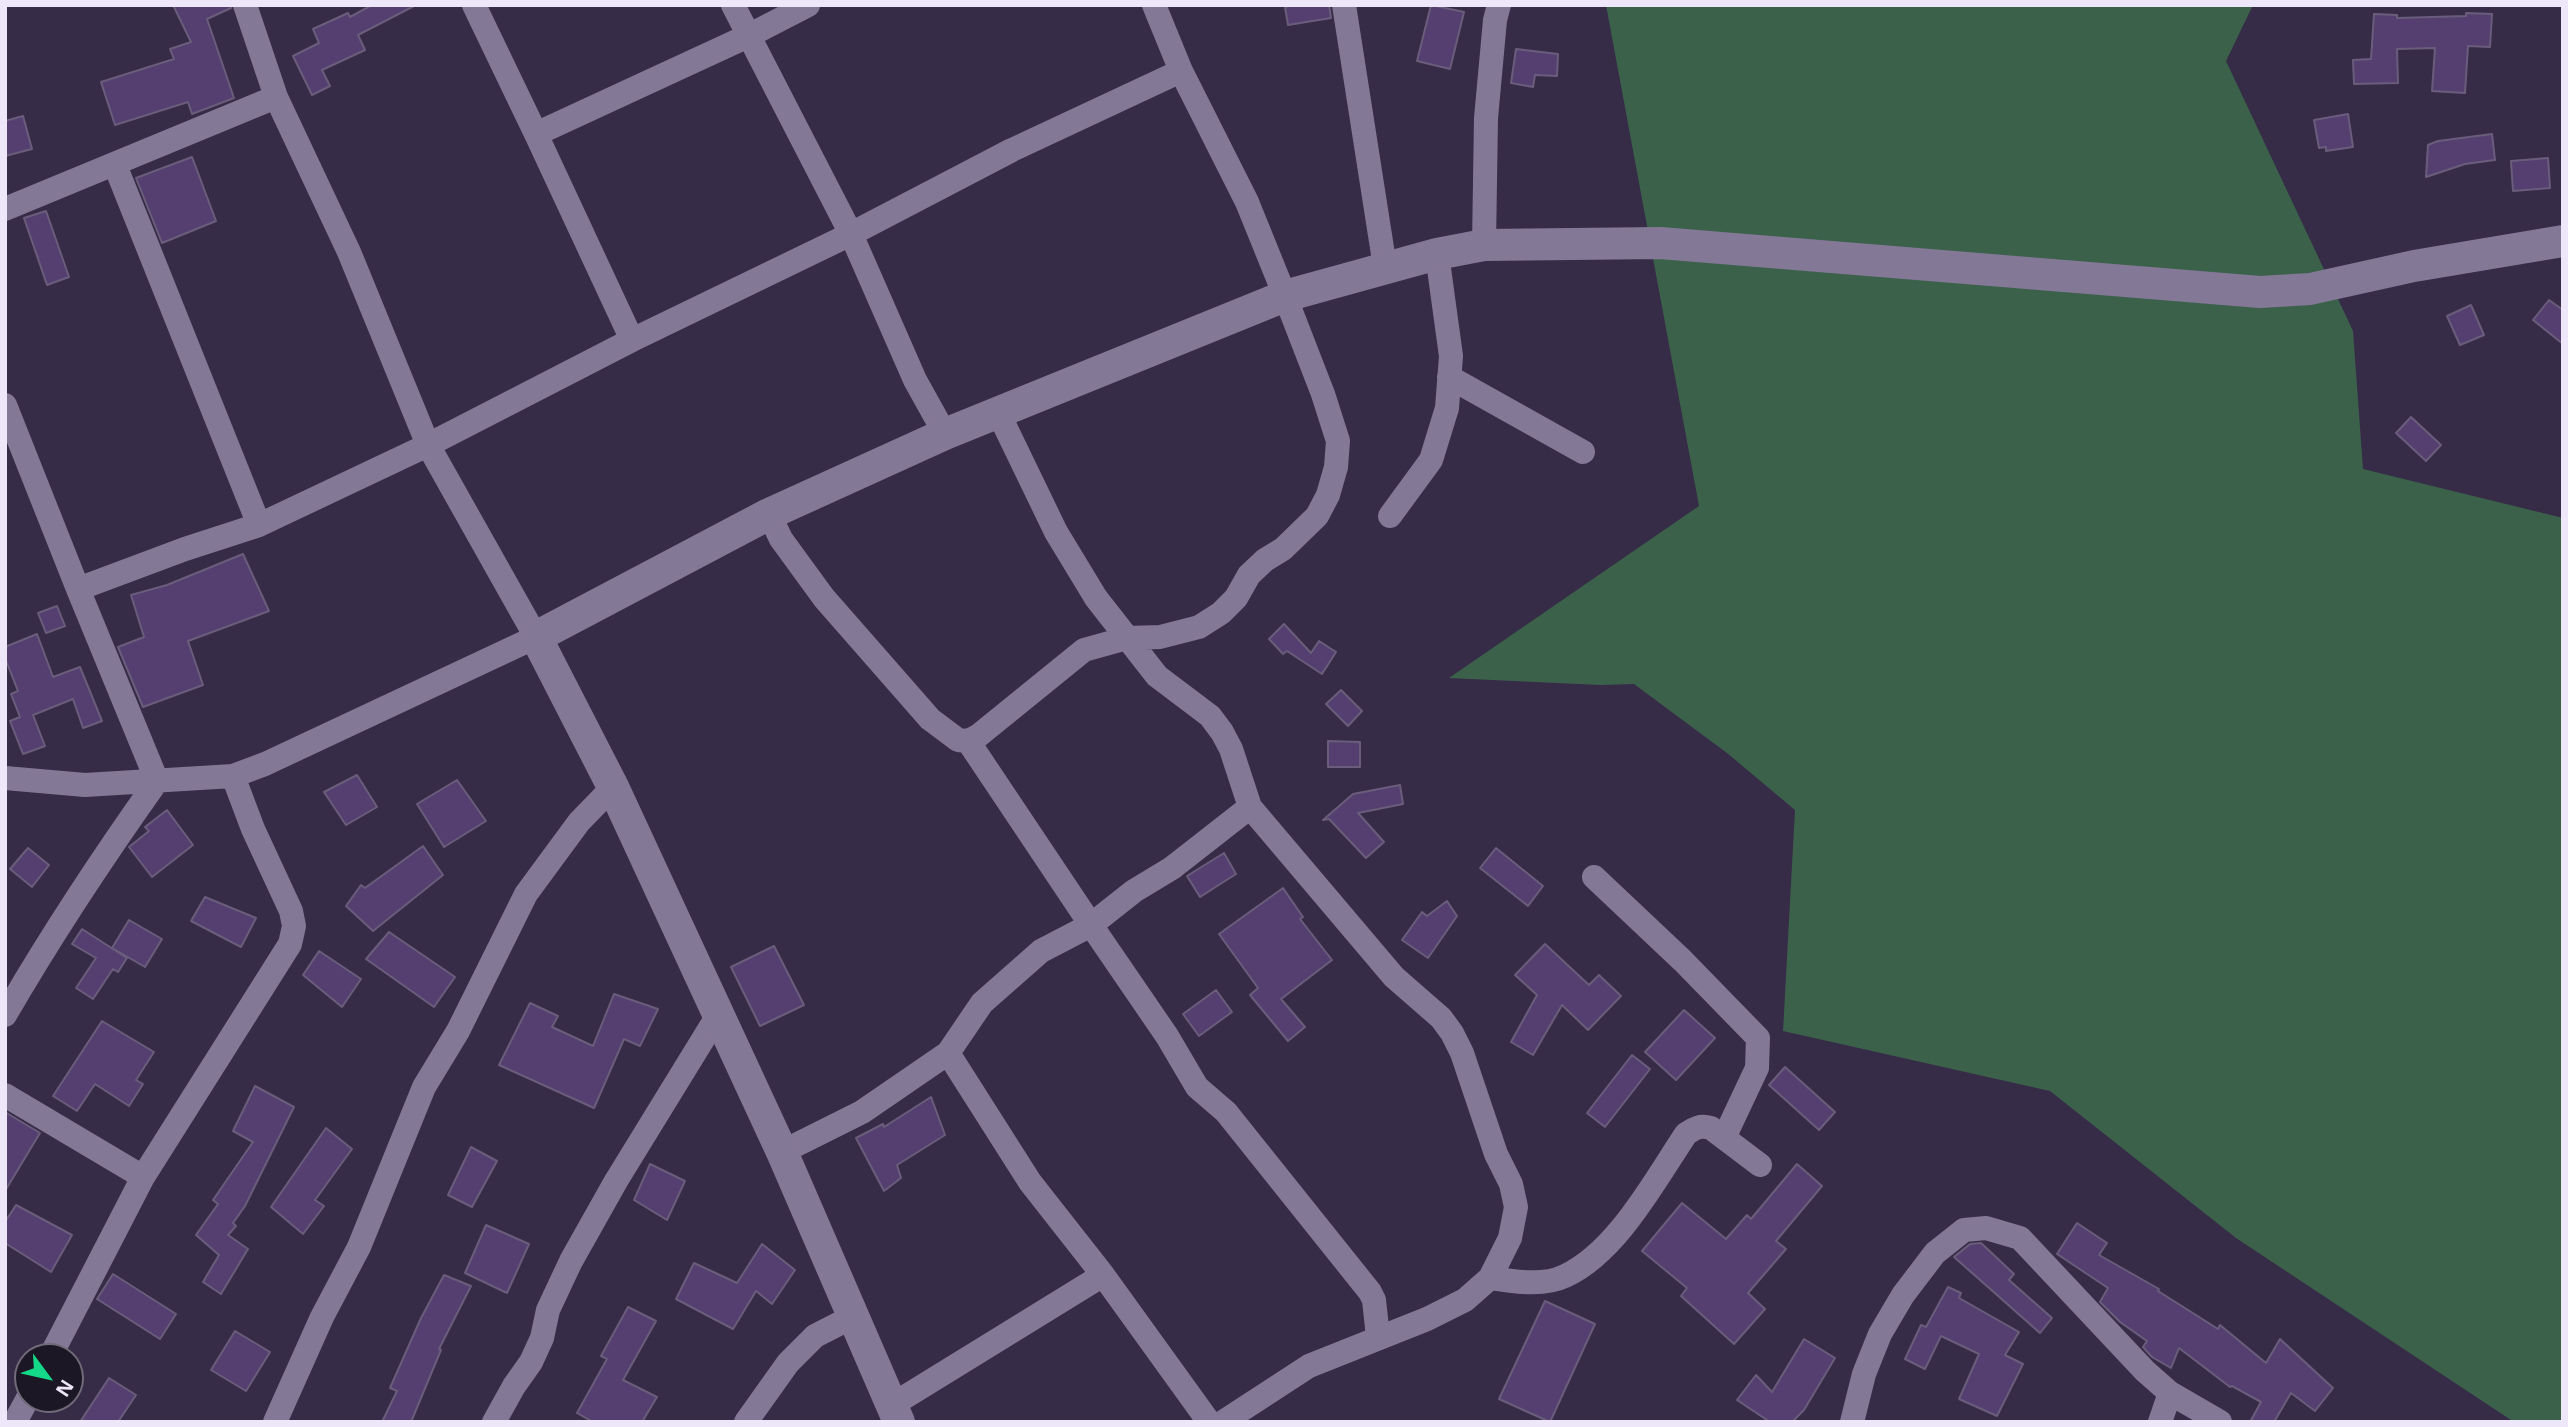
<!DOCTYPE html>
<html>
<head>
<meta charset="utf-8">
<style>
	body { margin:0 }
	#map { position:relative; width:2568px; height:1427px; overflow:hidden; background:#372c47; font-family:"Open Sans",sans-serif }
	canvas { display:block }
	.frame { position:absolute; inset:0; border:7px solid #eee7f9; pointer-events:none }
	.north { position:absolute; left:14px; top:1343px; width:70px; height:70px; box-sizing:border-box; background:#1c1724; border:2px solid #706a79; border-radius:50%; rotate:123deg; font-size:19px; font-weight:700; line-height:28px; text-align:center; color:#eee7f9 }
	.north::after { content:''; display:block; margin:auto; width:24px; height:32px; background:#14d989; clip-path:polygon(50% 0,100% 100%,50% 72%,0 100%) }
</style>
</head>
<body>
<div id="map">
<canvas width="2568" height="1427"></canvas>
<div class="frame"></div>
<div class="north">N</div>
</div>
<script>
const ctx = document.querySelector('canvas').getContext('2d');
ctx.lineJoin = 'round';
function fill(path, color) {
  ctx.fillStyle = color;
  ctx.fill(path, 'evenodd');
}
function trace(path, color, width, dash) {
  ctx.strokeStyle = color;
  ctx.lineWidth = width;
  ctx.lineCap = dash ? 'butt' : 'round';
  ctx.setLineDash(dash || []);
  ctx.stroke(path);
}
fill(new Path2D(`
	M1606,5H2253L2226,61L2353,331L2363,469L2563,518V1422H2514L2236,1238L2050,1091L1783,1031L1795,810L1727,753L1634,684L1600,685L1449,678L1699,506Z`), '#3b614b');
const building = new Path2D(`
	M173,5H231V8L207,19L234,98L192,114L188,102L115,125L101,82L174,59L170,49L191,42Z
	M372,5H416L358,35L365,50L322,70L330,86L312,95L293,56L319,43L313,29L348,13L350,17Z
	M1294,5H1329L1331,18L1288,25L1285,7Z
	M1431,5L1464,12L1450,69L1417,61Z
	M2466,13L2492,14L2490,47L2468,46L2465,93L2432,91L2435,48L2397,49L2398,83L2354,84L2353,60L2371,59L2374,14L2397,15V18L2466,16Z
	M1516,49L1558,54L1557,76L1535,75L1533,87L1511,83Z
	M2348,114L2353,147L2326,151V147L2319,148L2314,120Z
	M23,116L32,149L5,156V121Z
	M2492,134L2495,160L2465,164L2426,177L2428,145L2438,141Z
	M192,157L216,221L162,243L136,178Z
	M2548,158L2550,188L2513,191L2511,161Z
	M46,211L69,277L47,285L24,218Z
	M2549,300L2563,310V344L2533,320Z
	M2471,305L2484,335L2460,345L2447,316Z
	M2411,417L2441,445L2426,461L2396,433Z
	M243,554L269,611L188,641L203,685L143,707L118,647L144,637L131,595L167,585Z
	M57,606L65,626L46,633L38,613Z
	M1284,624L1311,653L1319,641L1336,652L1322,674L1287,651L1283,654L1269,639Z
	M37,634L53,677L80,667L102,721L83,728L73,699L33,715L45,746L23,754L10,721L20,717L11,694L18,691L5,658V647Z
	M1341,690L1362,711L1348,726L1326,704Z
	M1328,741L1360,742V767H1328Z
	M357,775L377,807L346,825L324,792Z
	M457,780L486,821L444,847L417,804Z
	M1400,785L1403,804L1358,813L1384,842L1366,858L1329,819L1323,820L1353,794Z
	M167,810L193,845L152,877L129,847L149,831L145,827Z
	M423,846L443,875L373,931L346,906L361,885L365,888Z
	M28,848L49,865L32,887L10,869Z
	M1496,848L1543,886L1528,906L1480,868Z
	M1224,853L1236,874L1200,897L1187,876Z
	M1283,888L1303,917L1300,919L1332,960L1281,999L1305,1027L1288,1041L1250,995L1258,988L1219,934Z
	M205,897L256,918L241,947L191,921Z
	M1447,901L1457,916L1428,958L1402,940L1422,912L1427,916Z
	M129,920L162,939L145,967L112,948Z
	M82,929L127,958L118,972L113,969L93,999L76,988L96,958L72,944Z
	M389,932L455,977L434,1007L366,959Z
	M1545,944L1589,985L1599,975L1621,996L1588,1030L1562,1005L1533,1055L1511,1042L1537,995L1515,975Z
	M774,946L804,1005L760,1026L731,967Z
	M319,951L361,979L342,1007L303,975Z
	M1216,990L1232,1012L1199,1036L1183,1014Z
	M614,994L658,1009L640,1046L624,1039L594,1108L499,1065L530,1003L558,1016L552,1027L593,1046Z
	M1684,1010L1715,1038L1676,1080L1645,1052Z
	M102,1021L154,1052L136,1080L143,1084L129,1106L95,1084L77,1111L53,1096Z
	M1632,1055L1650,1069L1605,1127L1587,1113Z
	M1785,1067L1835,1112L1819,1130L1769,1085Z
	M255,1086L294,1107L245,1206L233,1223L236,1226L228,1235L248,1249L221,1294L203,1282L219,1255L196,1235L218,1204L213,1200L253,1142L233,1131Z
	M931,1097L945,1135L897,1165L901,1178L884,1191L856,1138L883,1124L884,1127Z
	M5,1112L40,1133L5,1191Z
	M326,1128L352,1149L315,1200L324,1206L303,1234L271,1207Z
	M471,1147L497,1161L472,1207L448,1195Z
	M650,1164L685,1181L667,1220L634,1200Z
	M1797,1164L1822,1186L1776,1241L1786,1249L1748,1293L1765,1309L1734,1344L1681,1296L1687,1288L1642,1251L1682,1203L1726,1239L1747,1215L1751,1219Z
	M16,1205L72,1235L51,1272L5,1243V1222Z
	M2077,1223L2107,1243L2099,1255L2159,1289L2158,1291L2218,1329L2220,1325L2266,1363L2280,1339L2333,1388L2315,1411L2291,1393L2274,1422H2250L2261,1402L2232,1386L2230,1387L2179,1348L2171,1368L2152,1357L2143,1347L2147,1341L2120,1322L2100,1302L2108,1288L2057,1254Z
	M486,1225L529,1244L507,1293L465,1273Z
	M1981,1243L2014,1274L2009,1280L2052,1318L2040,1333L1954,1257L1970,1244Z
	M762,1244L795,1270L772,1304L756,1291L733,1329L676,1299L694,1263L737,1283Z
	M113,1274L176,1314L160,1339L97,1299Z
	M444,1275L471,1286L439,1349L441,1350L411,1422H382L397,1391L390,1388L421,1318Z
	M1948,1287L1961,1293L1959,1298L2019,1332L2005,1355L2023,1364L1997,1416L1959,1399L1979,1354L1941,1336L1925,1369L1905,1359L1921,1325L1926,1327Z
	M1545,1301L1595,1324L1550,1422L1499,1399Z
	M628,1307L656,1321L623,1380L657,1397L642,1422H593L577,1413L607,1359L601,1356Z
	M235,1331L270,1352L246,1391L211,1370Z
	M1804,1339L1835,1358L1804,1410L1792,1422H1770L1737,1400L1756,1375L1772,1392Z
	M109,1378L136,1395L118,1422H80Z`);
fill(building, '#543f70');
trace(building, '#695d7b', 2);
trace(new Path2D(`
	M474,5L536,134L748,36L808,5
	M733,5L851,234L915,380L945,434
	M1344,5L1385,267
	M536,134L632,340
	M115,165L259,525
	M5,209L276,97
	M1484,245L1486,118L1495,20L1499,5
	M1449,377L1583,452
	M5,405L78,589L157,781C103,857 52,934 5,1015
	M998,412L1056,532L1096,598L1157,676L1210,716L1222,732L1231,749L1250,807L1394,977L1441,1018L1452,1033L1462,1053L1496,1154L1511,1184L1516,1207L1510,1238L1490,1278L1465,1300L1427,1319L1309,1366L1223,1422
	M769,514L781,539L824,598L930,719L958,740L968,741L978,736L1084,650L1127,638L1160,637L1199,627L1221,613L1236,598L1249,575L1265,560L1283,549L1317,516L1328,495L1336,467L1338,441L1323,394L1285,296L1247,202L1181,71L1154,5
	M1390,516L1431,460L1447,408L1451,356L1437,254
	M78,589L185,549L259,525L428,445L632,340L851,234L1012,150L1181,71
	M968,741L1091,925L1134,891L1172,868L1250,807
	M5,778L85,785L233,776L265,764L536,637L428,445L349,252L276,97L245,5
	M1594,877L1683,961L1758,1038L1757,1068L1724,1138
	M948,1053L982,1003L1041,951L1091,925L1167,1036L1197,1087L1226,1112L1370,1292L1374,1300L1378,1337
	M5,1095L143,1177
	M782,1152L862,1112L948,1053L1030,1182L1103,1275L1209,1422
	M1490,1278C1514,1281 1542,1287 1565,1276C1617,1252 1655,1180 1686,1134C1695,1128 1700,1125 1711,1128L1760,1165
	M50,1357L143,1177L290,944L294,926L291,911L253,829L233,776
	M2170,1393L2220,1422
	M892,1405L1103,1275
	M15,1422L28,1398
	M275,1422L322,1317L359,1247L424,1087L458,1031L526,894L579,822L613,787
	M494,1422L514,1386L531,1362L542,1338L548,1310L571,1261L616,1181L718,1015
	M746,1422L788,1363L815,1336L854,1316
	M1852,1422L1864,1374L1880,1334L1903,1295L1935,1253L1964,1230L1986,1228L2020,1238L2145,1371L2170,1393L2160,1422`), '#847897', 24);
trace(new Path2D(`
	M899,1422L782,1152L613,787L536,637L769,514L945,434L1285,296L1437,254L1484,245L1660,243L2260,292L2310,289L2414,266L2563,241`), '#847897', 32);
</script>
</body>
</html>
